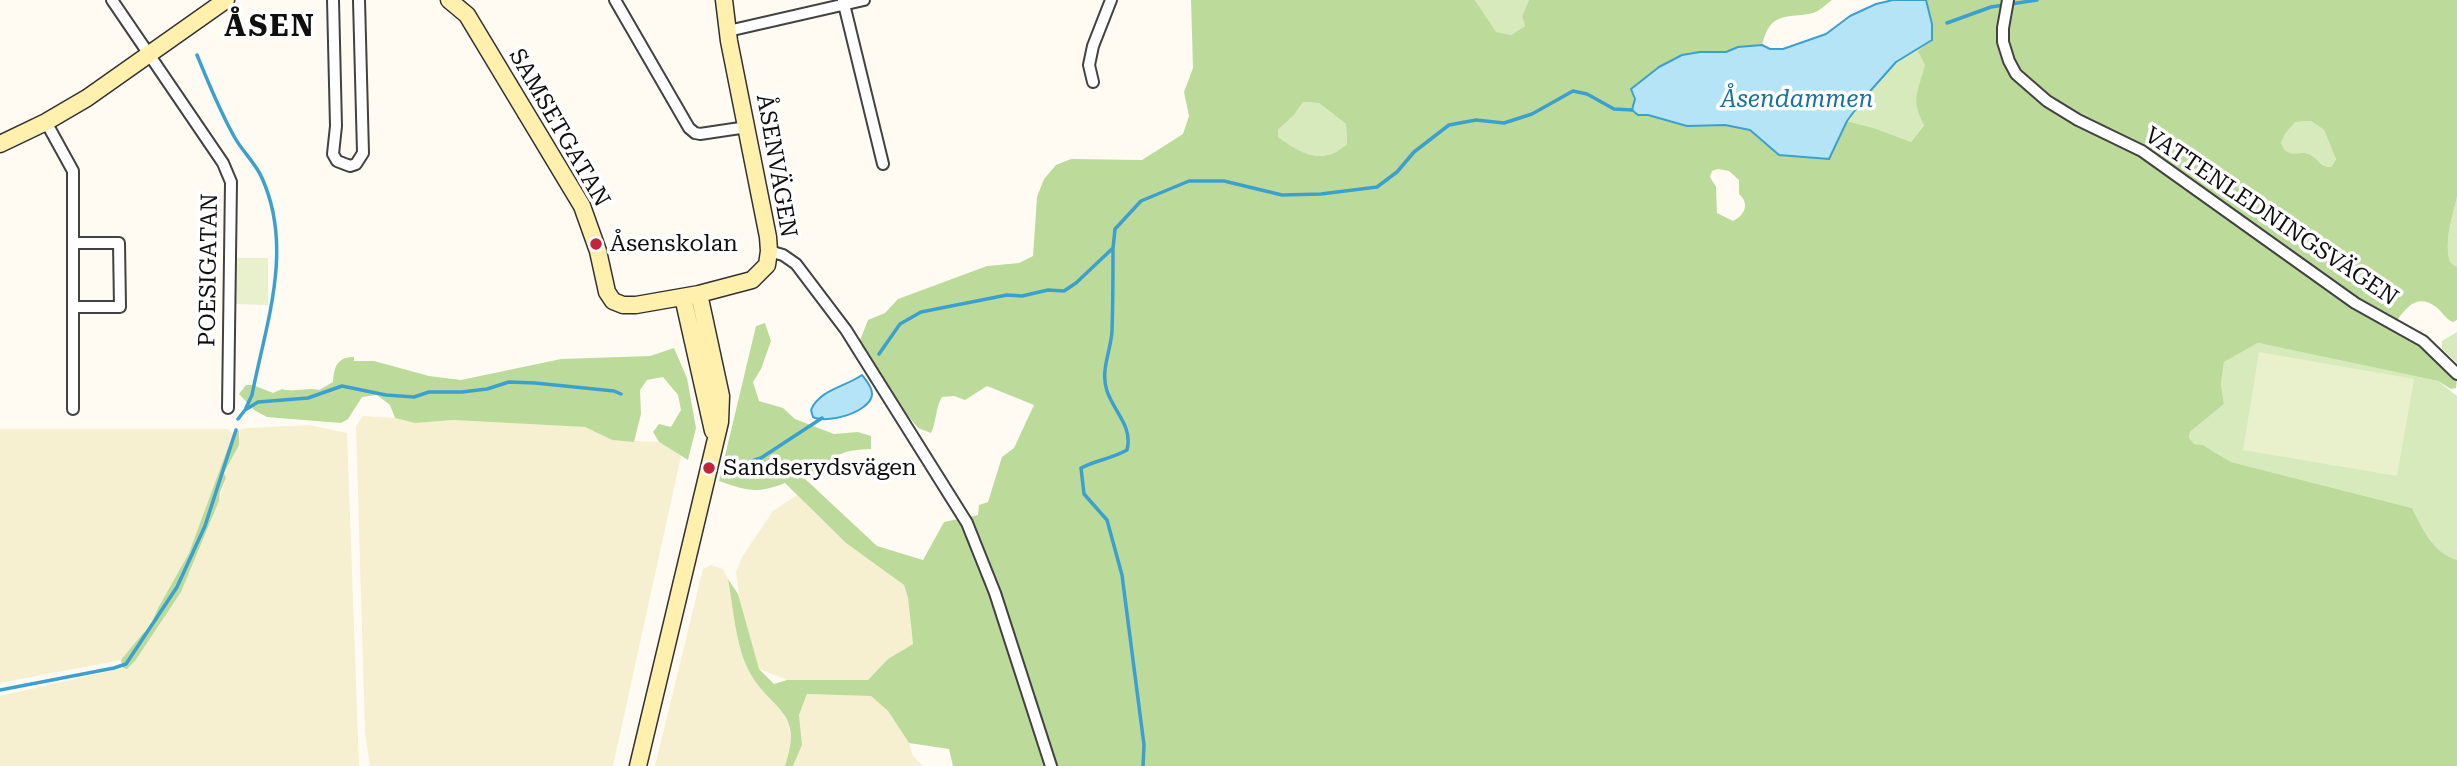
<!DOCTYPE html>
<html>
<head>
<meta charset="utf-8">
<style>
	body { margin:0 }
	canvas { display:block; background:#fffbf2 }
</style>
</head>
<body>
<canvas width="2457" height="766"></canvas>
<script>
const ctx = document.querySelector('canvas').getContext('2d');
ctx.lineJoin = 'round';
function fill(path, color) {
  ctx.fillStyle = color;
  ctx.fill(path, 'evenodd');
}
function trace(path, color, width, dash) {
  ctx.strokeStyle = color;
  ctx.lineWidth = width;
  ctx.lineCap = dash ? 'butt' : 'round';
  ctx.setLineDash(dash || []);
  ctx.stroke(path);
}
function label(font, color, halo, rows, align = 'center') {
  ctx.font = font + ' "Roboto Serif",serif';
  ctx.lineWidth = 7;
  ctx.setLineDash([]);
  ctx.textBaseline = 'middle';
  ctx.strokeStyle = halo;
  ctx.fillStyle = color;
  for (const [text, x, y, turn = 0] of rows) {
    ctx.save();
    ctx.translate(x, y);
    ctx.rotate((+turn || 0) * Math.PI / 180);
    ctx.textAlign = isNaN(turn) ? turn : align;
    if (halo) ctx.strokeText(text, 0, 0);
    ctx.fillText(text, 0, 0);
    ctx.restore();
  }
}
fill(new Path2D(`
	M363,416L395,418L415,423L453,420L585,427L612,440L659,442L681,456L613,766H370L365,732L356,426Z
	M309,425L347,433L359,766H0V696L123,668L127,669L135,661L181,592L219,501L226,478L224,473L235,453L240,435L239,430L247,428Z
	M0,429H228L233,434L189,553L158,608L149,629L143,633L121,660L0,683Z
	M797,495L846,543L904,585L908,598L913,644L888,659L868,680H787L759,669L741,611L736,572L742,557L773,511Z
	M711,565L723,569L728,579L740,645L747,666L763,691L781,708L789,725L791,748L785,766H655L703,569Z
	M807,694L871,696L888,711L909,743L913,756L923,766H793L802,745L799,715Z`), '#f6f0d1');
fill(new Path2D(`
	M1475,0H1529L1522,16L1525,26L1511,35L1496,33Z
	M1916,0H2014L1911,142L1874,128L1847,121Z
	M1303,102L1319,103L1346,124L1347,144C1323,166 1300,154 1278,137V130L1294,115Z
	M2311,121L2324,130L2336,158L2331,167C2320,166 2320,160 2311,155C2303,150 2295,156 2288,153C2284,151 2283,147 2281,143L2285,134L2295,122Z
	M2457,197V267L2450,262C2444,240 2452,219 2457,197Z
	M2457,332V363L2442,349V341Z
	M2258,343L2438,381L2457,396V560C2432,552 2423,529 2412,508L2231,462L2203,445L2194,444L2189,439L2190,432L2224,404L2221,384L2224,362Z`), '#d7eabb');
fill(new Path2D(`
	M1191,0H1475L1496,32L1511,35L1525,26L1522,16L1529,0H1832C1826,4 1820,11 1813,13C1786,19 1771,10 1762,45L1738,47L1726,52H1700L1631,89L1638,115H1648L1687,126L1725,125L1750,130L1766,145L1837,144L1847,121L1874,128L1911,142L1924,125C1910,98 1918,93 1925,65L1918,51L1932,40V24L1926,0H2457V197C2452,219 2444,240 2450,262L2457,267V320L2453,322C2444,318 2443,312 2436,307C2419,294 2408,305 2398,319L2401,333C2424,345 2440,361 2457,379L2456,388L2451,389L2438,381L2258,343L2224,362L2221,384L2224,404L2190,432L2189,438L2194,444L2203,445L2231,462L2412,508C2423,529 2432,552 2457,560V766H953L949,749L909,743L888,711L871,696L807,694L799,715L802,745L793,766H785C805,709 770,711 749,671C736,647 733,606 728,579L738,594L759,669L774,684L787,680H868L888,659L913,644L908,598L904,585L846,543L785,483C757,494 747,491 719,481L756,326L765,323L771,341L761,369L753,382L759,401L783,408L795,419L834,434L858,432L871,436V449C843,450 833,453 818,478L802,476L877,546L923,560L944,522L978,515L979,505L988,502L1002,457L1014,448L1034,405L987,386L965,400L954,396L942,397C935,409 937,420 931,433L918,428L871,370L859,343L868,320L885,313L898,299L987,266L1019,263L1033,256L1037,197L1044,179L1056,165L1071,159L1142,160L1183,134L1189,116L1184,92L1193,68ZM1303,102L1319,103L1346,124L1347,144C1323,166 1301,154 1278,137V130L1294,115ZM2311,121L2324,130L2336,159L2331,167C2320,167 2320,160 2311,155C2303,150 2294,156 2288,152C2284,151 2283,146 2281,143L2285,134L2295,122ZM1718,169L1729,171L1739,180V194C1750,204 1745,215 1733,221L1717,213L1716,187L1710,177L1712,171Z
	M674,348L687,378L696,428L688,460L659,442L653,432L659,424L671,427L681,410L678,395L663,377L647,380L640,390L641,414L634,442L612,440L585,427L453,420L415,423L395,418L390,405L377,395L362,397L348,419L341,423L267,417L254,410L239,394L246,385H253L273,393L282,389C295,393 306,387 319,390L333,382C334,367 337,357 354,357V361H374L429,376L461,380L561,359L650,356Z
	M239,430V445L224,473L226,478L220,492L219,501L181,592L135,661L127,669L123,668L121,660L143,633L149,629L158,608L189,553L233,434Z`), '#bcdb9a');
fill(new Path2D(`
	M232,258H268V305L232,304Z
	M2259,352L2414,379L2397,476L2243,450Z`), '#e8f1cc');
const water = new Path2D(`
	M1893,0H1926L1932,24V40L1896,62L1864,98L1847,121L1829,159L1779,155L1750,130L1725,125L1687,126L1648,115H1638L1632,110L1635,99L1631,89L1659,67L1682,55L1700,52H1726L1738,47L1762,45L1770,49H1783L1826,34L1850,16L1876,4Z
	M862,375C866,380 873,388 872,395C869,413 827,424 813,417L811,410C819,390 845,387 862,375Z`);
fill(water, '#b6e4f7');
trace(water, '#3ca0cf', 2);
trace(new Path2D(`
	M1947,23L1991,7L2037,0
	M197,55C208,82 220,112 235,138C243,152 256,164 262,178C294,249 266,323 252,395L246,408
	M1113,249C1113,276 1113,304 1112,331C1111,351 1100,370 1107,391C1114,412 1133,426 1127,450C1111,459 1096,460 1081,468L1084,494L1107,520L1122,575L1144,745L1143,766
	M879,354L900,324L921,312L1007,295L1022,296L1048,290L1064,291L1076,283L1113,248L1115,229L1141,201L1189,181H1224L1282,195L1321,194L1377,187L1397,172L1414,152L1449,125L1476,120L1504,123L1532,114L1573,91L1587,94L1614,109L1632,110
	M238,419L245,410L258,402L308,398L342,386L386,395L414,397L429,392H462L487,389L509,382L535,383L614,391L621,394
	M730,468L761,458L822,418
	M0,690L114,668L126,664L177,587L205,526L236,430`), '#3ca0cf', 3.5);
const street = new Path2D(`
	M112,0L223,163L231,182L228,408
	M333,0L336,126L333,154L337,161L350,166L356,164L363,153L359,0
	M615,0L689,128L695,133L700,134L747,127
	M843,0L883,164
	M2008,0L2003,28V42L2009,61L2016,74L2047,101L2078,120L2142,151L2355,303L2423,341L2457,374
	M728,31L864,0
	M1093,82L1089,65L1093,46L1111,0
	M46,122L73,171V409
	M73,243H119L120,307H74
	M769,251L783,255L796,264L846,330L967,523L995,593L1051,766`);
const secondary = new Path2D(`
	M449,0L467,15L582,206L598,251L607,292L613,301L623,305H636L699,294L752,280L767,265L769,251L768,237L729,41L724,0
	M0,144L46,122L87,98L226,0
	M683,297L713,431
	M638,766L720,422L721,396L699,294`);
trace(street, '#424242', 14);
trace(secondary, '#313131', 19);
trace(street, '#fff', 10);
trace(secondary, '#fff0ad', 16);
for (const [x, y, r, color] of [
	[596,244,7,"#c22539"],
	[709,468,7,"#c22539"]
]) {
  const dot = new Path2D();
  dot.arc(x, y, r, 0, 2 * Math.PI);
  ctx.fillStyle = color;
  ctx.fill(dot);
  trace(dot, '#fff', 2.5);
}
label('23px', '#0f0f0f', '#fff', [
	["SAMSETGATAN",559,128,60],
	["ÅSENVÄGEN",776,166,80],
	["VATTENLEDNINGSVÄGEN",2271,217,34],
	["POESIGATAN",209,270,-89]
]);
label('23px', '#0f0f0f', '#fff', [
	["Åsenskolan",610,244],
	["Sandserydsvägen",723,468]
], 'left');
label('italic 24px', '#1671a4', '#fff', [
	["Åsendammen",1797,100]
]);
ctx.letterSpacing = '2px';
label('bold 30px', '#0f0f0f', '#fff', [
	["ÅSEN",270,27]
]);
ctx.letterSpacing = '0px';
</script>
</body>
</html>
